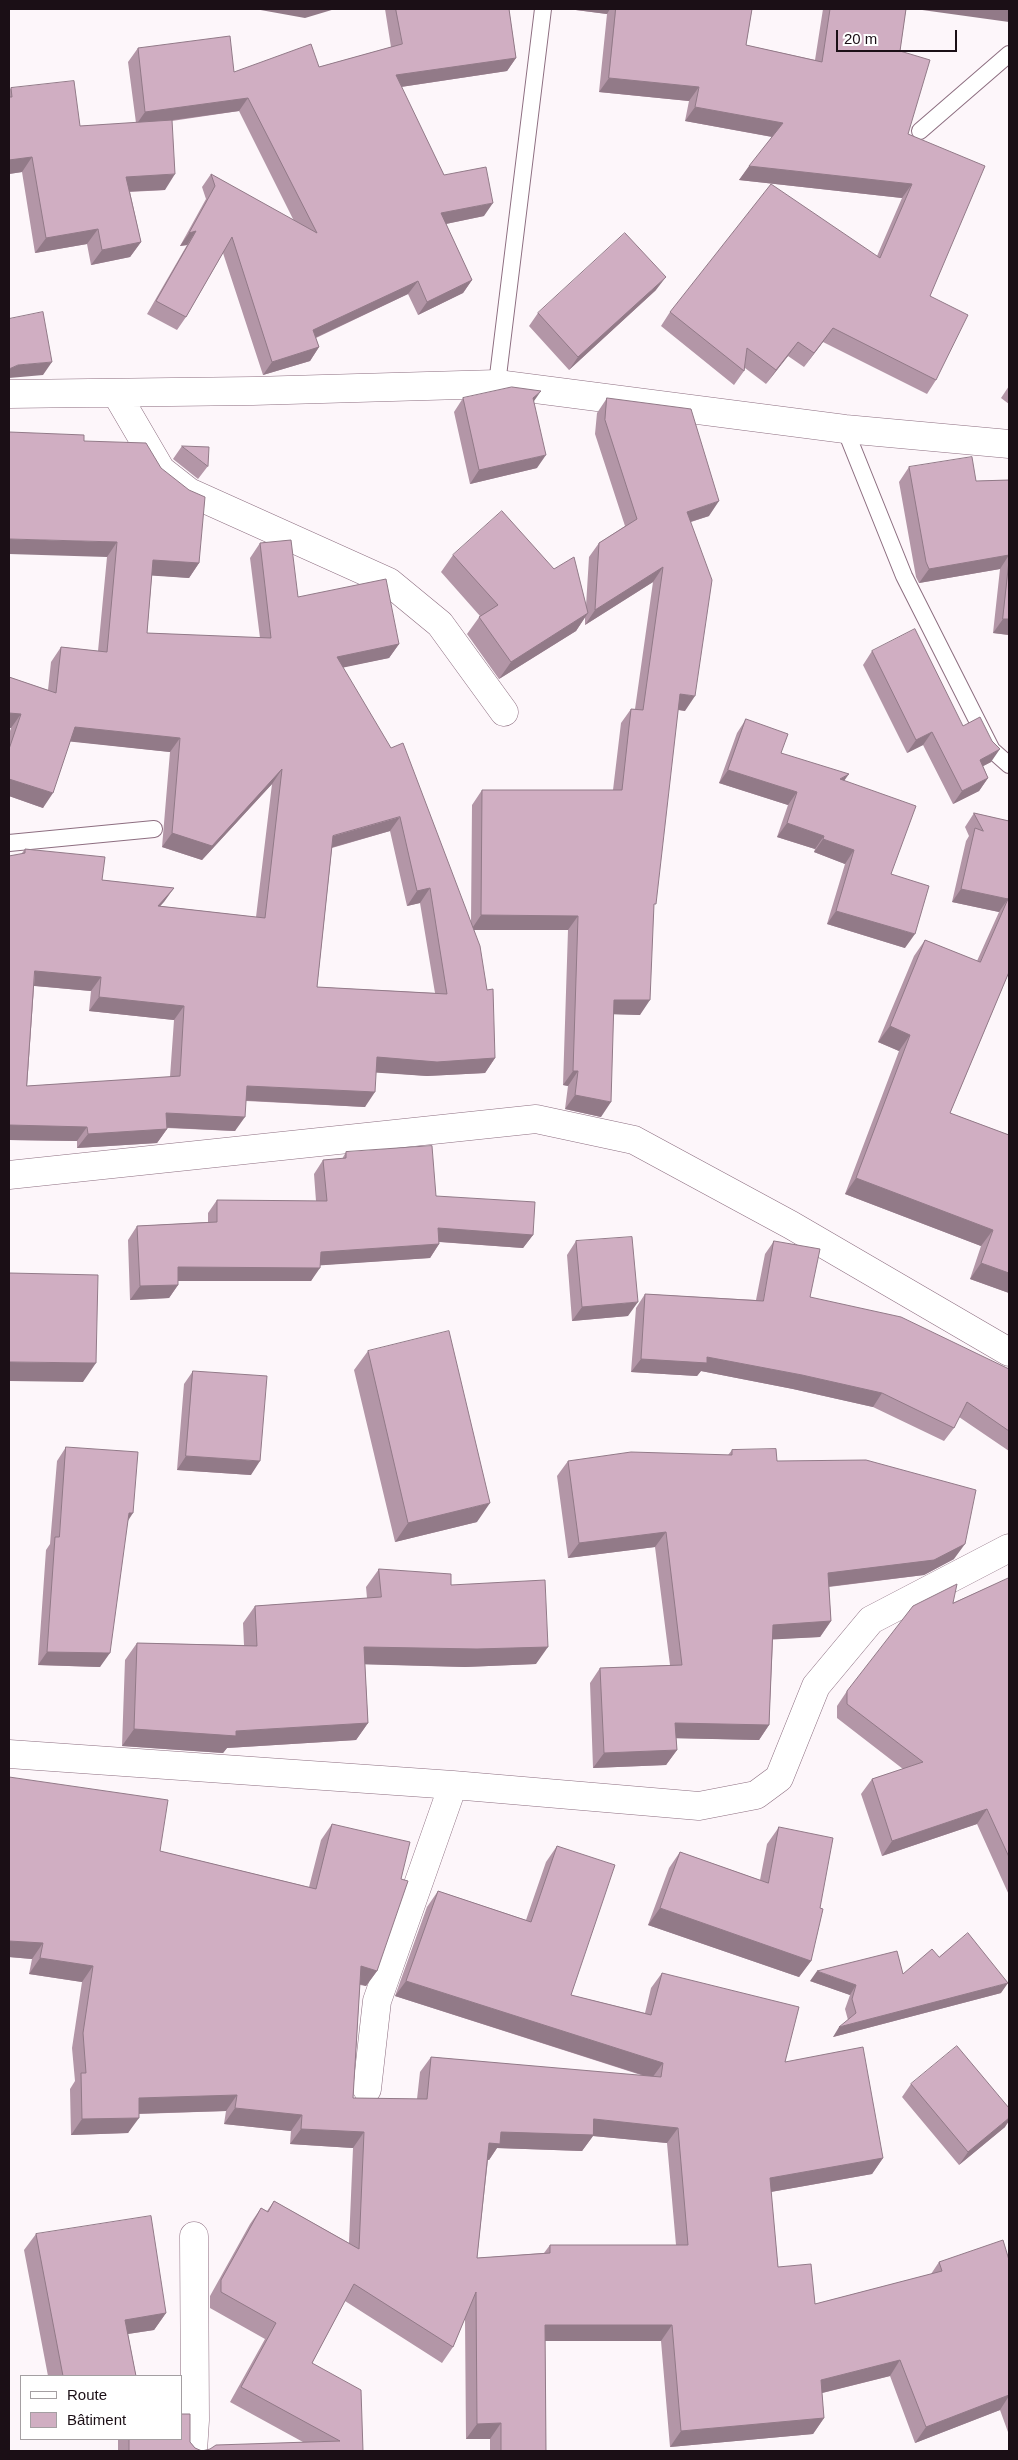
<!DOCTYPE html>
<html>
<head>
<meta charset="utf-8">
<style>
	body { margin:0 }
	#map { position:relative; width:1018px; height:2460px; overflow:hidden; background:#fdf6fa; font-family:Helvetica,sans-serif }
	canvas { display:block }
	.frame { position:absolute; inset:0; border:10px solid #1b0f16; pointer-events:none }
	.legend { position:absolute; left:20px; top:2375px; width:162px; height:65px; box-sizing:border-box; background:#fff; border:1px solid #a49fa2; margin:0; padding:6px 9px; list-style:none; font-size:15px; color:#1b0f16 }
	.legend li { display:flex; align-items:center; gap:10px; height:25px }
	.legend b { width:25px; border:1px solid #a49fa2 }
	.scale { position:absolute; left:836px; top:30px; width:121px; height:22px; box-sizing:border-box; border:2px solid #1b0f16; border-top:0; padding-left:6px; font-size:15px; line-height:18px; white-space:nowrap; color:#1b0f16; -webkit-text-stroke:4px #fff; paint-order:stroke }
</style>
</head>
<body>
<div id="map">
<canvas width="1018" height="2460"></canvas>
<div class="frame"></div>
<ul class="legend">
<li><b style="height:6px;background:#fff"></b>Route</li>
<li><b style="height:14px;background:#d0aec2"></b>Bâtiment</li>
</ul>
<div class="scale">20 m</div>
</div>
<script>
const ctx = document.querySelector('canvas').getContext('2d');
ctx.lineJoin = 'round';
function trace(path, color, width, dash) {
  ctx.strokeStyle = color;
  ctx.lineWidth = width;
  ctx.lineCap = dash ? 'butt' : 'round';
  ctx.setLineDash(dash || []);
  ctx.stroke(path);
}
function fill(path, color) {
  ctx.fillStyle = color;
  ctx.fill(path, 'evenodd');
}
const lane = new Path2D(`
	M920,131L1009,54
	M497,384L543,9
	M845,429L904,576L992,750L1009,765
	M9,843L154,829`);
const street = new Path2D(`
	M116,393L161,470L189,492L389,582L440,624L504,712
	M9,394L253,391L497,384L845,429L1009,444
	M9,1175L536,1119L634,1140L791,1225L1009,1352
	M9,1754L453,1785L699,1806L756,1795L779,1778L816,1686L871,1620L1009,1548
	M367,2089L377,2001L453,1785
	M193,2451L195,2420L194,2236`);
trace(lane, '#8d6e80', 18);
trace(street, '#8d6e80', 29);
trace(lane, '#fff', 16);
trace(street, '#fff', 28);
fill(new Path2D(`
	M385,9H509L516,58L507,71L401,87L444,175L484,216L446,224L472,280L463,293L418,315L408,294L316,338L319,347L310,361L263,375L223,253L186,317L177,330L147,314L187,245L180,246L206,199L202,187L211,174L294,221L239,111L172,121L165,190L130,192L141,242L130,257L91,265L87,244L35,253L22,172L9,174V91L11,88L80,126L136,123L128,62L138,48L234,72L319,67L391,47Z
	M568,9H752L746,45L815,60L823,9H906L900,51L908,134L930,296L936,380L927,394L823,342L804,367L788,356L766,384L745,368L744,371L734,385L661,326L670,312L877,256L902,198L739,180L772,137L685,121L689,101L599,92L607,14Z
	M656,290L569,370L529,326L538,313Z
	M1009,386V404L1001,398Z
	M463,398L537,468L470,484L454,412Z
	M607,398L709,516L691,522L685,711L678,710L640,1015L614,1014L601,1117L565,1109L568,1086L563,1085L568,930H474L495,1058L485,1073L427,1076L376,1072L365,1107L246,1101L235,1131L167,1128V1129L157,1143L77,1148V1141L9,1140L22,853L25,849L102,880L174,888L160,906L256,917L272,784L202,860L162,847L170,752L70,741L43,808L9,796V734L11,728L9,677L48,690L51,662L61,647L98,651L107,557L84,441L199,563L189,578L152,575L147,633L260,638L250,558L260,543L298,597L399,644L389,658L343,667L471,923L472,805L482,790H613L621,723L631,709H635L653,582L585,625V617L576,631L499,679L467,634L480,616L441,572L453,555L586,606L589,557L599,543L625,526L595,434L597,413ZM390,831L407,906L420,903L435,993L317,987L332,848ZM34,986L91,991L89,1011L174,1020L170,1077L27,1086Z
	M182,446L208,466L198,479L173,459Z
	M909,467L976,481L1009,480V635L993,633L1000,569L919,583L916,577L899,482Z
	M872,651L963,726L991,762L983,766L988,778L979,791L953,804L923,745L907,753L863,665Z
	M746,719L781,753L844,780L891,874L905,948L827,924L845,864L814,852L815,849L777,837L788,805L719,783L737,733Z
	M974,813L1009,821V972L950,1113L1009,1135V1293L970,1279L981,1246L845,1194L899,1051L878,1042L914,956L925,940L977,961L999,912L952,902L966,841L969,836L965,827Z
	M346,1152L436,1196L533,1235L523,1248L439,1242V1244L430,1258L320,1265L311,1281H178V1285L169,1298L130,1300L128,1240L137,1226L208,1222V1213L217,1200L316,1201L314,1174L323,1160L342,1159Z
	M576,1241L628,1316L572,1321L567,1255Z
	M774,1241L810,1297L1009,1369V1451L959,1417L954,1428L944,1441L873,1407L793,1389L701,1371L697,1376L631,1372L636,1308L645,1294L756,1300L765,1254Z
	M368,1351L477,1522L395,1542L354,1370Z
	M193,1371L251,1475L177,1470L184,1384Z
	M66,1447L128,1521L100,1667L38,1665L46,1550L50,1544L57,1461Z
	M732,1450L777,1461L954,1559L924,1575L829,1587L831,1621L820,1637L773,1639L769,1725L759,1740L676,1738L677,1750L666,1765L593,1768L590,1683L600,1668L670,1665L655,1547L568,1558L557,1476L568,1461L728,1455Z
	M379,1569L451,1585L536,1664L465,1667L365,1664L368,1723L356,1740L227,1748L223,1753L122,1746L125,1660L137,1643L244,1645L243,1623L255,1606L367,1598L366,1587Z
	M1009,1578V1895L977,1824L882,1856L861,1794L872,1779L903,1769L837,1718V1706L847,1691L953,1603Z
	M9,1777L160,1851L309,1887L321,1840L332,1824L377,1971L366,1986L360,1985L353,2098L417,2099L420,2072L431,2057L644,2076L395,1996L427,1907L438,1891L526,1920L546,1862L557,1846L571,1995L645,2013L651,1988L662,1973L785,2062L883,2158L872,2174L771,2192L778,2267L815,2304L931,2274L939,2262L1009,2260V2431L1008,2432L1000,2410L915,2443L890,2376L822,2393L824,2418L813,2434L670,2447L661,2341H545L546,2451H490V2439H466L465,2318L453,2347L442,2363L345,2301L312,2363L363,2451H118V2439H181L190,2442L195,2448L202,2451L303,2442L230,2402L265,2339L210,2308V2296L250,2224L261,2208L267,2211L274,2201L349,2243L353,2148L290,2144L291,2131L224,2124L226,2111L139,2114L128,2133L71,2135L70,2089L75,2081L72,2048L82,1982L29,1974L32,1959L9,1957ZM593,2136L667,2143L676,2245H550L544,2253L477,2258L488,2160H489L497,2148L582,2151Z
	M779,1827L820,1908L811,1961L799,1977L648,1925L669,1868L680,1852L760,1880L767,1844Z
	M939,1957L1001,1993L833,2037L848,2020L845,2009L850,1995L810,1981L903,1974Z
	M911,2084L1005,2127L959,2165L902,2097Z
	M36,2234L166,2313L154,2330L128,2334L136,2376H48L24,2250Z`), '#b396a7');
fill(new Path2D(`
	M255,9H335L305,18Z
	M568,9H610L607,14Z
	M915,9H1009V22Z
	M516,58L507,71L387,89L396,75Z
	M609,78L699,87L689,101L599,92Z
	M248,98L239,111L136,125L145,112Z
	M695,107L783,123L773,137L685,121Z
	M32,157L22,172L9,174V160Z
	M749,166L912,184L902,198L739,180Z
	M175,174L165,190L116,192L126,177Z
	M493,203L484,216L431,227L441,213Z
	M98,229L87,244L35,253L46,238Z
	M196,231L187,245L180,246L189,233Z
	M141,242L130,257L91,265L102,250Z
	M666,277L656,290L569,370L578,357Z
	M472,280L463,293L418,315L427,302Z
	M418,281L408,294L304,343L313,330Z
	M833,328L823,342L804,367L814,353Z
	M798,342L788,356L766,384L776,370Z
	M319,347L310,361L263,375L272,362Z
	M52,362L43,375L9,378V369L18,365Z
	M541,391L532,404L533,398Z
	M546,455L537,468L470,484L479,470Z
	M719,501L709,516L677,526L687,512Z
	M9,539L117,542L107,557L9,554Z
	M1009,555L1000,569L919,583L929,569Z
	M153,560L199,563L189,578L143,575Z
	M663,567L653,582L585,625L595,610Z
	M588,613L576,631L499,679L511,662Z
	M1003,619H1009V635L993,633Z
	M399,644L389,658L327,671L337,657Z
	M680,694L695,696L685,711L669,708Z
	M9,713L21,714L11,728H9Z
	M75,727L180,738L170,752L65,741Z
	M932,732L923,745L907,753L916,740Z
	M1000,749L991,762L970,773L980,760Z
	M282,769L272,784L202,860L162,847L172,833Z
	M728,770L797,792L788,805L719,783Z
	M849,774L839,788L840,779Z
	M988,778L979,791L953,804L962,791Z
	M9,779L53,793L43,808L9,796Z
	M400,817L390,831L323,850L333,836Z
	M787,823L824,836L815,849L777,837Z
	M823,839L854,850L845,864L814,852Z
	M174,888L164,902L147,920L158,906Z
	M430,888L420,903L407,906L417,891Z
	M961,889L1008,899L999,912L952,902Z
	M836,911L915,934L905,948L827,924Z
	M481,915L578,916L568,930H471Z
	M35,971L101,977L91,991L25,985Z
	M99,997L184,1006L174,1020L89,1011Z
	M614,1000H650L640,1015L604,1014Z
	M890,1026L910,1035L899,1051L878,1042Z
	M377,1057L495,1058L485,1073L427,1076L367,1072Z
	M573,1071H578L568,1086L563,1085Z
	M247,1086L375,1092L365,1107L237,1100Z
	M575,1095L611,1102L601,1117L565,1109Z
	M166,1113L245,1117L235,1131L156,1127Z
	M9,1125L87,1127L77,1141L9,1140Z
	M167,1129L157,1143L77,1148L88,1134Z
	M856,1178L993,1230L981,1246L845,1194Z
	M438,1228L533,1235L523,1248L428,1241Z
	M439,1244L430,1258L311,1266L321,1252Z
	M981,1263L1009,1273V1293L970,1279Z
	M178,1267L320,1268L311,1281H168Z
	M178,1285L169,1298L130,1300L140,1286Z
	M638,1302L628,1316L572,1321L582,1307Z
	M707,1357L802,1375L882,1393L873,1407L793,1389L701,1371L697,1376L631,1372L641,1359Z
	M9,1362L96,1363L83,1382L9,1381Z
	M186,1456L260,1461L251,1475L177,1470Z
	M490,1503L477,1522L395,1542L408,1523Z
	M129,1513H133L124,1527Z
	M666,1532L655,1547L568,1558L579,1543Z
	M965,1544L954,1559L924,1575L817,1588L828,1573Z
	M831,1621L820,1637L763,1640L773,1625Z
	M364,1647H548L536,1664L465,1667L352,1664Z
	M47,1652L110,1653L100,1667L38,1665Z
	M368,1723L356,1740L227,1748L223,1753L122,1746L134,1729L236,1731Z
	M675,1723L769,1725L759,1740L665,1738Z
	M677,1750L666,1765L593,1768L604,1753Z
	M987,1809L977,1824L882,1856L892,1841Z
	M660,1908L811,1961L799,1977L648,1925Z
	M9,1941L43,1943L32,1959L9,1957Z
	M40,1958L93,1966L82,1982L29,1974Z
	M361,1966L377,1971L366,1986L350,1981Z
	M817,1971L856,1985L850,1995L810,1981Z
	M406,1981L663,2063L652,2078L395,1996Z
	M1008,1983L1001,1993L833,2037L839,2027Z
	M237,2095L226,2111L128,2114L139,2098Z
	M235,2108L302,2115L291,2131L224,2124Z
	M139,2118L128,2133L71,2135L82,2119Z
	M1009,2118V2121L1005,2127L959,2165L968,2152Z
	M594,2119L678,2128L667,2143L593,2136L582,2151L497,2148L489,2160L478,2159L489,2143L501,2132Z
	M301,2129L364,2132L353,2148L290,2144Z
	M883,2158L872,2174L759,2194L770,2178Z
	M166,2313L154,2330L114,2336L125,2320Z
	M545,2325H672L661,2341H534Z
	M900,2360L890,2376L810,2396L821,2380Z
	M1009,2395V2396L1000,2410L915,2443L926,2427Z
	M824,2418L813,2434L670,2447L681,2431Z
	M501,2423L490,2439H466L477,2424Z`), '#927a88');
const building = new Path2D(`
	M396,9H509L516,58L396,75L444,175L486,167L493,203L441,213L472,280L427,302L418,281L313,330L319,347L272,362L232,237L186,317L156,301L196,231L189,233L215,186L211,174L317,233L248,98L145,112L138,48L230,36L234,72L311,44L319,67L402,44Z
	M616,9H752L746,45L822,62L830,9H906L900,51L930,60L908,134L985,166L930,296L968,315L936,380L833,328L814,353L798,342L776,370L747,348L744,371L670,312L771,184L880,258L912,184L749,166L783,123L695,107L699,87L609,78Z
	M74,81L80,126L172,120L175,174L126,177L141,242L102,250L98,229L46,238L32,157L9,160V97H12L11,88Z
	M625,233L666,277L578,357L538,313Z
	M43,312L52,362L18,365L9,369V319Z
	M512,387L541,391L533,398L546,455L479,470L463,398Z
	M607,398L691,409L719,501L687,512L712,580L695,696L680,694L656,904H654L650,1000H614L611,1102L575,1095L578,1071H573L578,916L481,915L482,790H622L631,709L643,710L663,567L595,610L599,543L637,519L605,420Z
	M9,432L84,435V441L146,443L161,468L189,490L205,497L199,563L153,560L147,633L271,638L260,543L291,540L298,597L386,579L399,644L337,657L391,748L403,743L480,946L487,990L493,989L495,1058L437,1062L377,1057L375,1092L247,1086L245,1117L166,1113L167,1129L88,1134L87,1127L9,1125V856L25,853V849L105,857L102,880L174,888L158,906L265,918L282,769L212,846L172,833L180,738L75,727L53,793L9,779V749L21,714L9,713V677L56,693L61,647L107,652L117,542L9,539ZM400,817L417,891L430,888L447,994L317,987L333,836ZM35,971L101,977L99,997L184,1006L180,1076L27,1086Z
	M182,446L209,447L208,466Z
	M972,457L976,481L1009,480V555L929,569L926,562L909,467Z
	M502,511L554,569L574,557L588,613L511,662L479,617L498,605L453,555Z
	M1009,561V619H1003Z
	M915,629L963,726L980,717L992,741L1000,749L980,760L988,778L962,791L932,732L916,740L872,651Z
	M746,719L788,734L781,753L849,774L840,779L916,806L891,874L929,886L915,934L836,911L854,850L823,839L824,836L787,823L797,792L728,770Z
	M974,813L1009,821V897L1008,899L961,889L975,828L983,831Z
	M1009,897V972L950,1113L1009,1135V1273L981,1263L993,1230L856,1178L910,1035L890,1026L925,940L980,962Z
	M432,1146L436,1196L535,1202L533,1235L438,1228L439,1244L321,1252L320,1268L178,1267V1285L140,1286L137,1226L217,1222V1200L327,1201L323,1160L346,1158V1152Z
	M632,1237L638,1302L582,1307L576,1241Z
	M774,1241L820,1249L810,1297L901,1317L1009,1369V1431L967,1402L954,1428L882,1393L802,1375L707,1357V1363L641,1359L645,1294L763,1301Z
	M9,1273L98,1275L96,1363L9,1362Z
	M449,1331L490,1503L408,1523L368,1351Z
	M193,1371L267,1376L260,1461L186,1456Z
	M66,1447L138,1452L133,1513H129L110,1653L47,1652L55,1537H59Z
	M776,1449L777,1461L866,1460L976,1490L965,1544L934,1560L828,1573L831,1621L773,1625L769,1725L675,1723L677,1750L604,1753L600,1668L682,1665L666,1532L579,1543L568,1461L631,1452L732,1455V1450Z
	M379,1569L451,1574V1585L545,1580L548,1647L477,1649L364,1647L368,1723L236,1731V1736L134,1729L137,1643L257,1646L255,1606L381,1597Z
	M1009,1578V1857L987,1809L892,1841L872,1779L923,1762L847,1704V1691L913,1606L957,1584L953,1603Z
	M9,1777L168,1800L160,1851L316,1889L332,1824L410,1842L401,1879L408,1881L377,1971L361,1966L353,2098L427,2099L431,2057L661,2077L663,2063L406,1981L438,1891L531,1922L557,1846L615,1865L571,1995L651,2015L662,1973L799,2007L785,2062L863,2047L883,2158L770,2178L778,2267L811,2264L815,2304L942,2271L939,2262L1003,2240L1009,2260V2395L926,2427L900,2360L821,2380L824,2418L681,2431L672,2325H545L546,2451H501V2423L477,2424L476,2292L453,2347L354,2284L312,2363L361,2390L363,2451H129V2439H181V2414H190V2442L195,2448L202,2451L210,2449L216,2445L340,2441L241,2387L276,2323L221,2292V2280L261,2208L268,2212L274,2201L359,2249L364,2132L301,2129L302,2115L235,2108L237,2095L139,2098V2118L82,2119L81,2073H86L83,2033L93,1966L40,1958L43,1943L9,1941ZM594,2119L678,2128L688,2245H550V2253L477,2258L489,2143L500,2144L501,2132L593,2135Z
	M779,1827L833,1838L820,1908L823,1909L811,1961L660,1908L680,1852L768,1883Z
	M968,1933L1008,1983L839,2027L856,2013L852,1999L856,1985L817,1971L897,1951L903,1974L932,1949L939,1957Z
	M957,2046L1009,2108V2118L968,2152L911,2084Z
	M151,2216L166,2313L125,2320L136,2376H63L36,2234Z`);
fill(building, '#d0aec2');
trace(building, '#927a88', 1);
</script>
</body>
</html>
